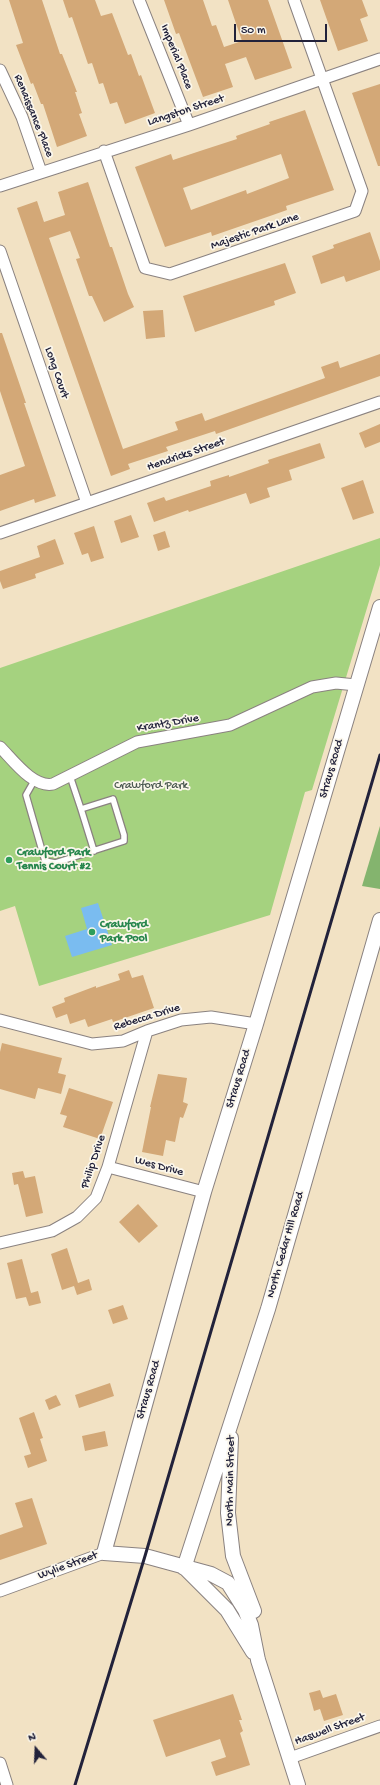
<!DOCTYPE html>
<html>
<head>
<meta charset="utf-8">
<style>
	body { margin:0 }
	#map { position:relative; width:380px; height:1785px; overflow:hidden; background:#f2e2c4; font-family:"Gochi Hand",sans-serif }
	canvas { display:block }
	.north { position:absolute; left:16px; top:1729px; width:40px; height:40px; -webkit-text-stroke:3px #fbf7ec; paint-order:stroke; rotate:341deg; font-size:11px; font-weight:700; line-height:16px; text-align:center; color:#22223b }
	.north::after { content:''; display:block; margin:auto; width:14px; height:18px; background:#22223b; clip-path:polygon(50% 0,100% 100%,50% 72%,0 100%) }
	.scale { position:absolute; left:234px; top:24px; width:93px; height:18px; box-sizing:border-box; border:2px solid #22223b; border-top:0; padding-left:5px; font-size:12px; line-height:14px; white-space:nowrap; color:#22223b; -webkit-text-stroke:3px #fbf7ec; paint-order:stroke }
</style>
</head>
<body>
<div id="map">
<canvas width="380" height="1785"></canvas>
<div class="north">N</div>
<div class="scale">50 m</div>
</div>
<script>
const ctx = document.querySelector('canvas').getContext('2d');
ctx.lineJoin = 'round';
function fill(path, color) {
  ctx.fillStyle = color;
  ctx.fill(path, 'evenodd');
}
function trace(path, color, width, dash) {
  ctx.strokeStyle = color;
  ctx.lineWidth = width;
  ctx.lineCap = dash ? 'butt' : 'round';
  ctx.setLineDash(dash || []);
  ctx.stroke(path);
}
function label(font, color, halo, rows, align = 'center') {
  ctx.font = font + ' "Gochi Hand",sans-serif';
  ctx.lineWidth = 3.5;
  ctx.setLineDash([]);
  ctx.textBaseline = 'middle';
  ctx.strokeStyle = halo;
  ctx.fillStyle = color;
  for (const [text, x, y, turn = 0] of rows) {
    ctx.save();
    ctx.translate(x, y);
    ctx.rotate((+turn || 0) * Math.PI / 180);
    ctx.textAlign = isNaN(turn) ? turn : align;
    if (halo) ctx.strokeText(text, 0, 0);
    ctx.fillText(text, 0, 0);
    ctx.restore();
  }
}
fill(new Path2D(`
	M380,538V565L312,790L305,792L270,915L39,986L15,906L0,911V668Z`), '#a5d27f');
fill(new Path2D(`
	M380,826V889L362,886Z`), '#84b46e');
fill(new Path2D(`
	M98,903L112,945L72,957L65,936L87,929L81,908Z`), '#7abcf0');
fill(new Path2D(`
	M9,0H42L60,54H62L77,92H75L82,113L79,114L87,136L57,147L43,104H41L33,83L31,84L16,45L23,43Z
	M63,0H95L101,16L112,13L128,55L131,54L139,76L141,75L155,113L125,124L117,102L110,104L103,83L99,84L92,63L88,64L72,17L69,18Z
	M164,0H203L212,26L216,25L224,47L242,41L228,0H268L292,68L255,80L246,57L225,64L233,87L203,97L179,33L176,34Z
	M320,0H362L368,16L360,19L368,41L338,51Z
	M380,84V166H378L352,93Z
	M305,110L334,190L286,206L287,210L270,216L212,236L211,232L165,247L135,167L171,154L173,160L200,151L237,139L236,136L270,124L269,122ZM281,154L289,178L247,194L246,190L191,210L183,188Z
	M88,182L110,247H112L128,294L134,307L104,322L92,296H89L76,259L80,258L70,231L49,238L123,449L178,430L175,422L202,413L205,421L325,378L321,367L338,361L340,368L380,354V376L216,434L215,431L166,447L168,451L128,464L130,469L111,476L17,208L37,201L44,222L65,215L58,192Z
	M370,232L380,261V270L346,282L344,276L321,284L312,256L334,248L333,245Z
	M285,263L296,293L274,301L275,305L195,332L183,296Z
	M163,310L165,337L146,339L143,311Z
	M0,333H2L26,403H24L56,496L35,503L34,499L0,511V475L25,466L0,391Z
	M380,424V442L365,448L359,433Z
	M320,443L325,458L289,470L292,480L267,488L270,497L250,504L246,493L189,512L188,510L154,522L147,503L164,497L166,501L211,486L210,481L229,475V477L269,463L268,460Z
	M363,480L374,513L353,520L341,488Z
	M131,515L139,537L121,543L114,521Z
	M94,526L104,558L91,562L88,553L82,555L74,533Z
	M165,531L170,547L158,551L153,535Z
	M55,539L64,564L35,574L36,578L3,589L0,581V571L40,557L37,546Z
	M129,970L132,978L143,975L154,1008L113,1022L112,1019L88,1027L85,1019L70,1024L67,1014L56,1018L52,1007L65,1002L64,998L96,986V988L120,980L118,974Z
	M2,1043L62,1058L58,1073L66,1075L61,1094L38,1088L35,1099L0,1089V1052Z
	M158,1074L187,1078L183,1102L188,1104L183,1118L180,1117L175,1142L166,1140L163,1156L142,1152L151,1107H150Z
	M69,1088L113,1102L100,1139L63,1127L67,1116L60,1114Z
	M23,1171L25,1178L35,1176L43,1213L26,1217L18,1184L14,1185L12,1173Z
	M138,1204L158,1226L139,1243L119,1222Z
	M67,1248L78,1283L89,1279L92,1290L77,1295L74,1286L62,1290L51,1254Z
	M22,1259L31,1293L38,1291L41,1303L29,1306L26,1297L16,1299L7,1263Z
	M123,1305L128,1319L113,1324L108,1310Z
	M110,1383L114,1396L79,1408L75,1395Z
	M56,1395L61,1405L49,1410L45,1400Z
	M34,1412L43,1438L40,1439L47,1461L28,1468L24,1456L31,1454L19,1418Z
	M105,1431L108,1446L85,1451L82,1436Z
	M32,1498L47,1544L0,1560V1535L23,1527L15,1503Z
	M320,1690L323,1698L336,1694L343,1715L324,1721L320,1709L314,1711L309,1693Z
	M233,1694L242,1720H239L243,1731L240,1733L250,1765L216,1776L211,1762L226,1757L220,1739L166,1757L153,1720Z`), '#d3a877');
const service = new Path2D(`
	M34,781L26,795L45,861L55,863L124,841V835L113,799L81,809L70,776
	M81,809L94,851`);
const minor = new Path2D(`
	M139,0L189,125
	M0,70L22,117L41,172
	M104,151L145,268L170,274L355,211L362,191L294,0
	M0,186L189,125L380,59
	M0,251L87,503
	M0,533L380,402
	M0,747C13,760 33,788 53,784L137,742L230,725L312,687L336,683L356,685
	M0,1020L92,1044L123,1041L147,1031L181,1020L211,1017L256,1024
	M108,1167L204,1192
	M0,1243L52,1231L77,1217L96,1198L108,1167L147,1031
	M0,1591L104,1553
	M290,1758L380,1726
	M0,1763L7,1785`);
const tertiary = new Path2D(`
	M231,1438L228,1513L233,1556L254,1611
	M184,1568L268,1309L380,920
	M185,1568L227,1610L253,1652
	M298,1785L258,1660L251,1625L245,1610L228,1583L211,1574L145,1556L104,1553L204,1192L256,1024L380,607`);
trace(service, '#8a8280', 8);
trace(minor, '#8a8280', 13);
trace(tertiary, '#8a8280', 16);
trace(service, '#fff', 5.5);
trace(minor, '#fff', 11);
trace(tertiary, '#fff', 14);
trace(new Path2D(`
	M75,1785L145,1556L380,755`), '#22223b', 3);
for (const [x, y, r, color] of [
	[9,860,4,"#2e9e5b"],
	[92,932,4,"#2e9e5b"]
]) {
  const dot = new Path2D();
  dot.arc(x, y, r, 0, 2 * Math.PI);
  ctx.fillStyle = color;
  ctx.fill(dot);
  trace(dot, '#fbf7ec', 1.5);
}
label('12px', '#22223b', '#fbf7ec', [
	["Imperial Place",176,57,68],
	["Langston Street",186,111,-18],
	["Renaissance Place",33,116,68],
	["Majestic Park Lane",255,232,-19],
	["Long Court",56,373,71],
	["Hendricks Street",186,455,-19],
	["Krantz Drive",168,724,-10],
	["Straus Road",332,769,-74],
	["Rebecca Drive",147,1018,-17],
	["Straus Road",239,1079,-73],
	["Philip Drive",94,1162,-71],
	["Wes Drive",159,1167,15],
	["North Cedar Hill Road",286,1245,-74],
	["Straus Road",149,1390,-74],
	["North Main Street",231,1481,-89],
	["Wylie Street",68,1566,-20],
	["Haswell Street",330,1730,-20]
]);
label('12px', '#49574f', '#fbf7ec', [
	["Crawford Park",151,786]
]);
label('bold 12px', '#27864d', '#fbf7ec', [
	["Crawford Park",17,853],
	["Tennis Court #2",17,867],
	["Crawford",100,925],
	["Park Pool",100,939]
], 'left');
</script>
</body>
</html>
